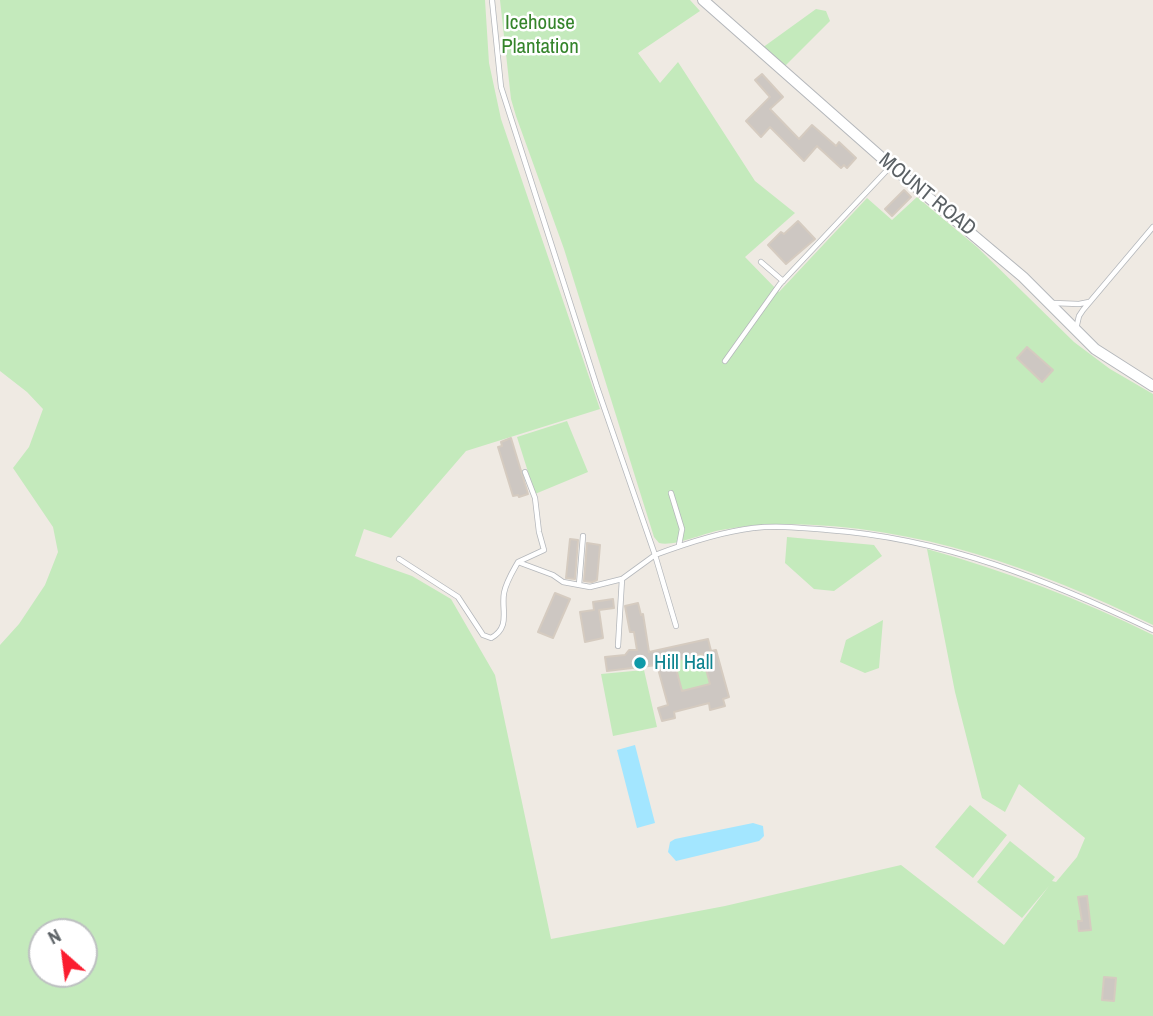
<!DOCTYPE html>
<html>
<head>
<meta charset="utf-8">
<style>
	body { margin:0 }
	#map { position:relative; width:1153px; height:1016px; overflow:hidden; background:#efeae3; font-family:"Archivo Narrow",sans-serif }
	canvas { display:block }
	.north { position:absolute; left:28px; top:918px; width:70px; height:70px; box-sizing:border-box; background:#fff; border:2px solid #bdc0c1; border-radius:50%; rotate:332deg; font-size:19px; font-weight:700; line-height:28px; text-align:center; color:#5b6165 }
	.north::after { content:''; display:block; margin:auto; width:24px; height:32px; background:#fb1d2f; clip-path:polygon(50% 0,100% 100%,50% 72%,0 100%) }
</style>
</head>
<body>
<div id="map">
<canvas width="1153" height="1016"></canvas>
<div class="north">N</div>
</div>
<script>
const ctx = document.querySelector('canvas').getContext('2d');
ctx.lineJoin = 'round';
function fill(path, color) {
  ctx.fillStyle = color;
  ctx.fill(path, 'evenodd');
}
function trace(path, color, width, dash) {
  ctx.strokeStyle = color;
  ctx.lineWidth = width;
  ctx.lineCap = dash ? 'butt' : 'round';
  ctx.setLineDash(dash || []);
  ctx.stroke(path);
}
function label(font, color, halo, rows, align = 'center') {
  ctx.font = font + ' "Archivo Narrow",sans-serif';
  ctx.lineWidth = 5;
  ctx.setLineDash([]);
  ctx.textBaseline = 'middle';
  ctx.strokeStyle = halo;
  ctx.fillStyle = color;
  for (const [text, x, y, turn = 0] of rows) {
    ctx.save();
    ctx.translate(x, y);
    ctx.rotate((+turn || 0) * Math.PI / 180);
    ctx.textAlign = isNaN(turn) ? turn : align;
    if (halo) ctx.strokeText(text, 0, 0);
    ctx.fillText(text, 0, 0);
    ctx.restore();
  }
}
fill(new Path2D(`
	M0,0H485L489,63L501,119L600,409L466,451L391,538L364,529L355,556L412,576L451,599L495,675L551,939L725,906L901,865L1004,945L1049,886L1022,918L977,882L1010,841L1055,877L1052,881L1056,882L1077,857L1085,838L1019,784L1005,812L982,798L955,692L927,549C1006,571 1080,599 1153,635V1016H0V645L19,624L45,585L58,552L53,527L13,468L29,447L43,409L27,392L0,371ZM42,932H84V974H42Z
	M500,0H690L700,11L638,53L660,83L678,62L755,181L795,213L745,257L779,292L867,198L892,220L917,197L977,247L1074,342L1110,369L1153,394V625C1035,568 918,525 785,524C763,524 742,526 721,530C704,533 674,547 659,543L654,537L564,249L516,116L511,99Z
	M816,9L826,11L830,21L785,66L762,48Z
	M567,421L588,472L535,494L517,437Z
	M787,537L874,545L882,556L834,591L814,589L785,563Z
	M883,620L879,668L865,673L840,662L846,640Z
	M702,654L710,684L682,691L674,661Z
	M644,670L657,727L613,736L601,674Z
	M970,805L1007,835L973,878L935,847Z`), '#c4eabc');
fill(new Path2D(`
	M635,745L655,823L637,828L617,750Z
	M753,823L763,826L764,836L759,841L676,861L668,852L670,842L675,839Z`), '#a3e6ff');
const building = new Path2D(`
	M762,74L783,97L770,109L799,139L812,125L836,146L839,142L856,158L847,168L844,165L841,168L817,146L804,161L770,127L761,137L746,121L770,97L755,80Z
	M904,190L911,197L892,216L885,209Z
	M798,221L815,239L786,264L768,245L781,232L784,234Z
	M1027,347L1053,370L1042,382L1017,358Z
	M511,438L528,494L519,497L518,495L513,496L498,447L502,446L501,442Z
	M570,539L578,540L575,579L566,578Z
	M587,543L600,545L597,580L592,582L584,581Z
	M555,593L570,599L553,638L538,632Z
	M613,599L614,608L599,610L603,638L585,642L580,612L594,610L593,602Z
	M638,603L641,615L643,614L649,652L708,639L711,651L716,650L729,697L723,699L725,706L710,710L709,703L674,712L675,718L662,721L658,708L668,705L657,665L607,671L605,657L625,655L629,650H637L634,632H630L625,606ZM702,654L710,684L682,691L674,661Z
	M1087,896L1091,930L1079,931L1078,921H1082L1078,897Z
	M1104,977L1116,978L1114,1001L1102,1000Z`);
fill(building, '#cdc7c2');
trace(building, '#d5cbc0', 2);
const service = new Path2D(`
	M492,0L501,87L597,387L655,555L622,579L590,587L563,582L553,575L518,562
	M761,262L783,281
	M1053,303L1079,304L1089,302
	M1076,329L1079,316L1083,310L1153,227
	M725,361L780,284L890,167
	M671,493L682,529L679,545
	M399,559L458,597L483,635L491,638C511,627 501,610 504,593C506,582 513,571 518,562L544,550L539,532L535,498L525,472
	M579,585L583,536
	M676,626L655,555C687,543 720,532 753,528C778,525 803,528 828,530C943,538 1050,581 1153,630
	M618,646L622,579`);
const tertiary = new Path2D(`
	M703,0L891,166L1023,277L1095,349L1153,386`);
trace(service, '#b4b7bb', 6);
trace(tertiary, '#b4b7bb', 12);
trace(service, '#fff', 4.5);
trace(tertiary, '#fff', 10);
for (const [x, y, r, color] of [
	[640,663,7,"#0f9aa8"]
]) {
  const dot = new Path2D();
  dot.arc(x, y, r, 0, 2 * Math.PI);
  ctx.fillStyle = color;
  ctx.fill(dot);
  trace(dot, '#fff', 2.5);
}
label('21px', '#35842b', '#fff', [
	["Icehouse",540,23],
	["Plantation",540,47]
]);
label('21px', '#5b6165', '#fff', [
	["MOUNT ROAD",927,195,39]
]);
label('21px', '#0d838f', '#fff', [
	["Hill Hall",654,663]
], 'left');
</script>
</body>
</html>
